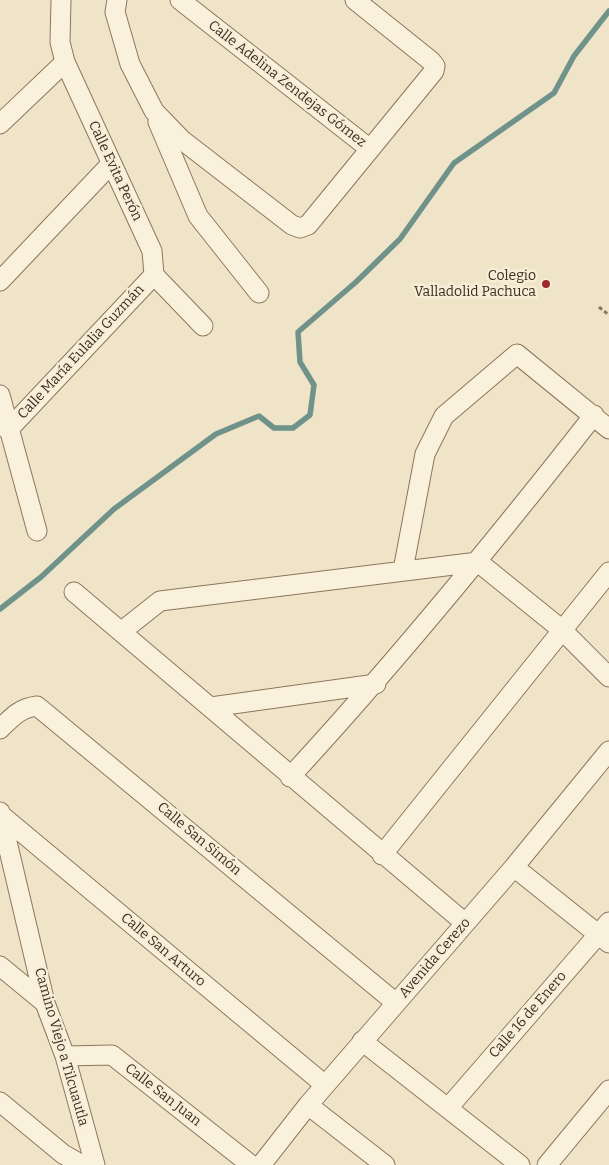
<!DOCTYPE html>
<html>
<head>
<meta charset="utf-8">
<style>
	body { margin:0 }
	canvas { display:block; background:#f0e4c8 }
</style>
</head>
<body>
<canvas width="609" height="1165"></canvas>
<script>
const ctx = document.querySelector('canvas').getContext('2d');
ctx.lineJoin = 'round';
function trace(path, color, width, dash) {
  ctx.strokeStyle = color;
  ctx.lineWidth = width;
  ctx.lineCap = dash ? 'butt' : 'round';
  ctx.setLineDash(dash || []);
  ctx.stroke(path);
}
function label(font, color, halo, rows, align = 'center') {
  ctx.font = font + ' Bitter,serif';
  ctx.lineWidth = 5;
  ctx.setLineDash([]);
  ctx.textBaseline = 'middle';
  ctx.strokeStyle = halo;
  ctx.fillStyle = color;
  for (const [text, x, y, turn = 0] of rows) {
    ctx.save();
    ctx.translate(x, y);
    ctx.rotate((+turn || 0) * Math.PI / 180);
    ctx.textAlign = isNaN(turn) ? turn : align;
    if (halo) ctx.strokeText(text, 0, 0);
    ctx.fillText(text, 0, 0);
    ctx.restore();
  }
}
trace(new Path2D(`
	M0,609L41,577L114,509L216,434L259,416L274,428H293L310,415L314,385L300,362L298,332L356,282L400,239L454,163L554,93L574,56L609,11`), '#6f938a', 5.5);
const minor = new Path2D(`
	M61,0L60,42L65,62L152,251L154,275L203,326
	M117,0L115,12L130,64L154,111L182,140L292,225L300,228L308,225L434,71L435,66L431,61L355,0
	M180,0L370,149
	M158,122L198,216L259,293
	M0,124L65,62
	M0,281L110,165
	M0,395L37,531
	M8,430L154,275
	M403,570L425,454L444,416L517,354L609,429
	M74,592L465,923
	M122,631L160,601L478,562L561,629L609,677
	M211,707L376,684
	M0,729C12,717 20,708 37,706L396,1003
	M290,777C398,660 496,540 594,415
	M0,812L45,1003L65,1056L95,1165
	M1,815L325,1085
	M382,855L609,572
	M514,867L609,943
	M0,966L45,1003
	M362,1041L520,1165
	M65,1056L112,1055L251,1165
	M0,1102L63,1154L82,1165
	M308,1105L385,1165
	M448,1108L609,922
	M261,1165L308,1105L514,867L609,751
	M547,1165L609,1090`);
trace(minor, '#8d765c', 21);
trace(new Path2D(`
	M599,307L609,315`), '#8d765c', 3, [4, 2.5]);
trace(minor, '#faf1dc', 19);
for (const [x, y, r, color] of [
	[546,284,5,"#9e2a2b"]
]) {
  const dot = new Path2D();
  dot.arc(x, y, r, 0, 2 * Math.PI);
  ctx.fillStyle = color;
  ctx.fill(dot);
  trace(dot, '#f7eed8', 2);
}
label('14px', '#3d2e20', '#f7eed8', [
	["Calle Adelina Zendejas Gómez",287,84,38],
	["Calle Evita Perón",115,171,65],
	["Calle María Eulalia Guzmán",81,352,-47],
	["Calle San Simón",199,839,40],
	["Calle San Arturo",163,950,40],
	["Avenida Cerezo",435,958,-49],
	["Calle 16 de Enero",528,1015,-49],
	["Camino Viejo a Tilcuautla",61,1047,74],
	["Calle San Juan",163,1095,38]
]);
label('14px', '#3d2e20', '#f7eed8', [
	["Colegio",536,276],
	["Valladolid Pachuca",536,292]
], 'right');
</script>
</body>
</html>
